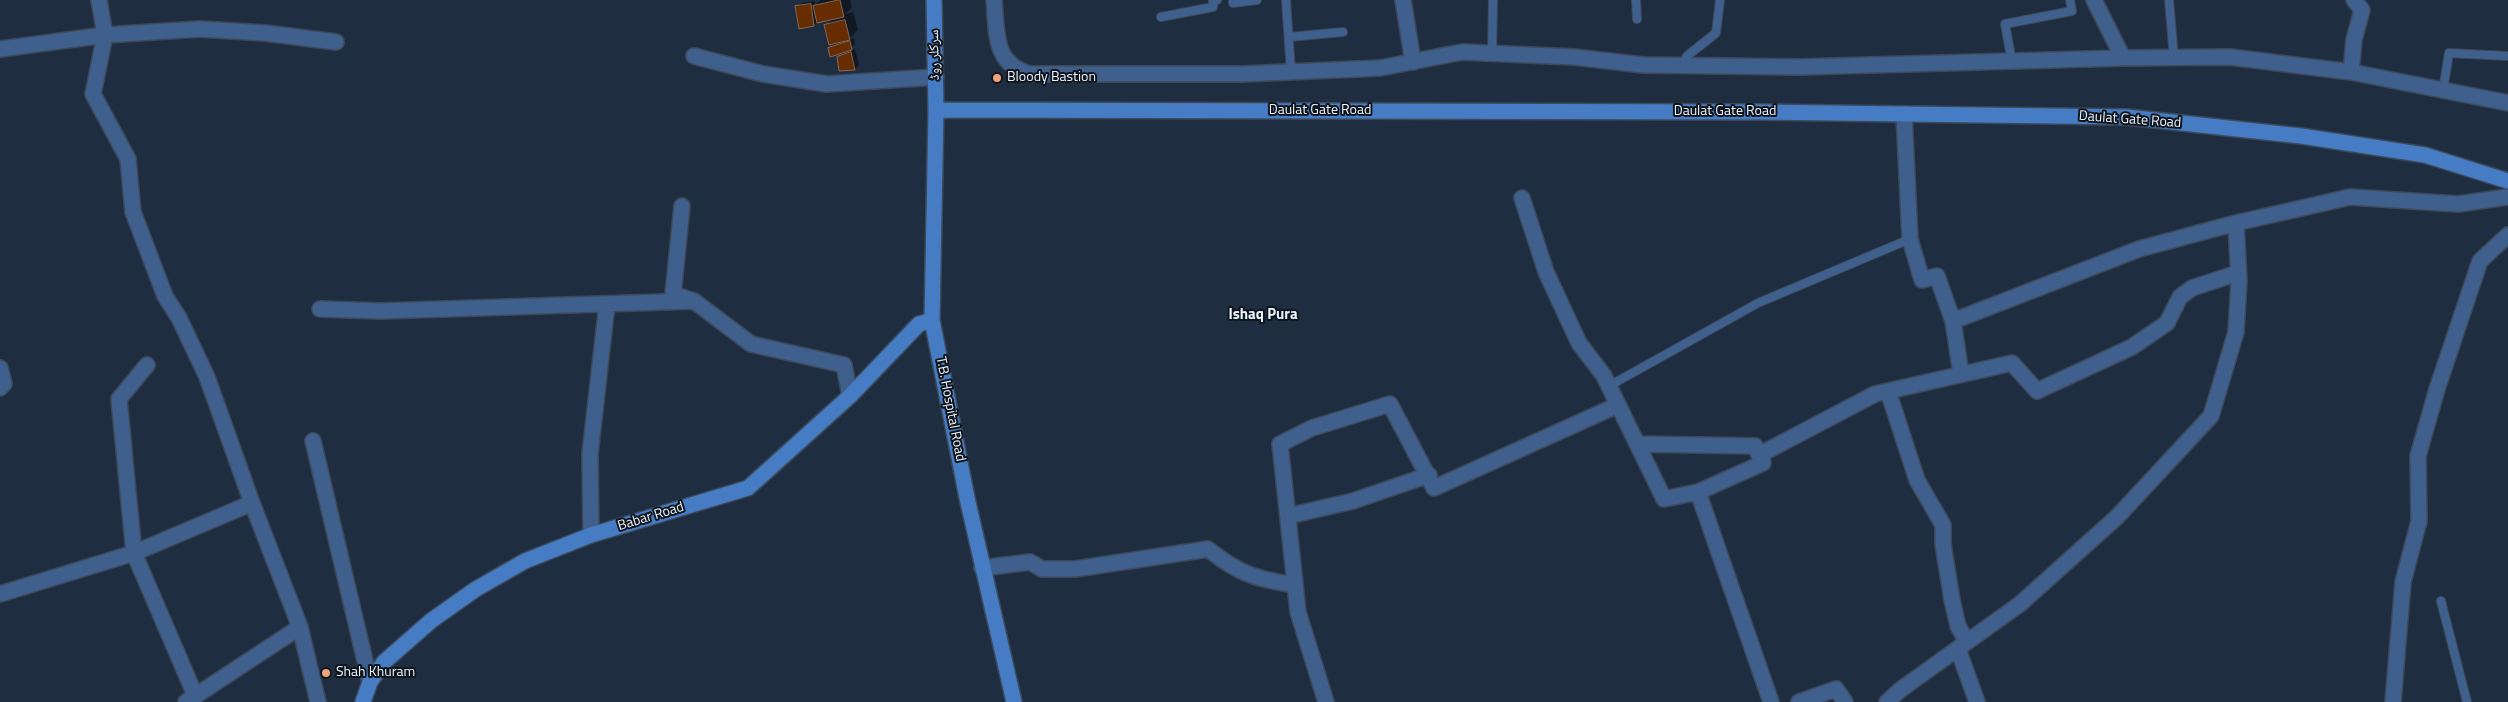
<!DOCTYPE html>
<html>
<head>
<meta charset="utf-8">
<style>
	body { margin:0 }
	canvas { display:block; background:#1f2d40 }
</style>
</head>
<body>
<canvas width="2508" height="702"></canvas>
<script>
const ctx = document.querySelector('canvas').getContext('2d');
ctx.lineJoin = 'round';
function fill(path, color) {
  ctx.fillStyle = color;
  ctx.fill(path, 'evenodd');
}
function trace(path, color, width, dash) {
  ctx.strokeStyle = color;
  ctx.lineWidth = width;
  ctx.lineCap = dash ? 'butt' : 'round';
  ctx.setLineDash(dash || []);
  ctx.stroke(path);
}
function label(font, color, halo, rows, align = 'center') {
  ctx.font = font + ' "Titillium Web","Noto Naskh Arabic",sans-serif';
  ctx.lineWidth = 4;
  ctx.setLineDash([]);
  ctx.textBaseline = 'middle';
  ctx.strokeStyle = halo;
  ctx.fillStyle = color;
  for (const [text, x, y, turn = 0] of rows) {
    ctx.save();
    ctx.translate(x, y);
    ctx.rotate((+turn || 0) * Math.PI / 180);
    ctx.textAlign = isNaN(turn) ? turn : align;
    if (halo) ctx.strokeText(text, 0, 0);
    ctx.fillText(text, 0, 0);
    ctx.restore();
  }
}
fill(new Path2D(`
	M821,0H850L852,8L845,14L853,12L858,30L848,40L854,38L855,44L848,51L855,49L859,65L855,69L840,70L838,58L845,50L829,49L836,42L826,26L833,18L817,22L814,25L797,7L801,3L815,1V5Z`), '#0007');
const building = new Path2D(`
	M840,0L844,17L817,23L813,6Z
	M811,4L814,26L799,29L795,6Z
	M845,20L850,40L829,45L824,25Z
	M850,41L852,50L830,57L828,48Z
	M851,52L855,70L839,71L837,57Z`);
fill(building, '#672d01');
trace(building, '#83695b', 1);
const lane = new Path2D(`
	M1233,0V3L1257,0
	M1286,0L1291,72
	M1636,0L1637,19
	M2169,0L2174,58
	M1161,17L1213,7V1L1217,0
	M1289,37L1343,32
	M1492,53L1493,0
	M2012,62L2005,24L2072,11L2070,0
	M1682,66L1687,56L1716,33L1720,0
	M2443,90L2449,53L2508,56
	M1609,386L1758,303L1910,239
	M2441,601L2467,702`);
const street = new Path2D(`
	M99,0L105,35L93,94L128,159L133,212L165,296L179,318L207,377L252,503L300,627L318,702
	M994,0C997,32 993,64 1030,74H1242L1380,68L1462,52L1574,57L1643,65L1799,67L2123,58L2230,57L2351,72L2508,103
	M1403,0L1413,62
	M2094,0L2123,58
	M0,49L105,35L200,29L265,33L336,42
	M694,56L763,74L827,84L936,77
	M2351,72L2354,40L2362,10L2354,0
	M1904,114L1910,239L1922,280L1937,276L1953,321L1961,374
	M1522,198L1546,272L1579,343L1604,376L1664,499L1698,492L1763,463L1755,446L1637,444
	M682,206L673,294L694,301L751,344L844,365L850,396
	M320,309L381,311L694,301
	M1953,321L2139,249L2236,223L2350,197L2458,204L2508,197
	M147,365L119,399L134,553L195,695
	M0,368L4,384L0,388
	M1888,391L1917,480L1943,525V544L1952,600L1958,626L1967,642
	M313,441L370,682
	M1759,455L1875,394L2012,363L2037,391L2132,347L2167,323L2180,297L2192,288L2238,273
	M1698,492L1771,702
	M1288,516L1353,501L1429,475
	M591,535L590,454L607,304
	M982,568L1030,562L1042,569H1075L1208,549C1239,574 1256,579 1295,585
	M0,594L134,553L252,503
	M1958,649L1977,702
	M186,702L300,627
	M1326,702L1298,612L1280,444L1312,428L1390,404L1434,488L1618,405
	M1799,702L1836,689L1845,702
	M1887,702L1900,690L2020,604L2117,517L2211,416L2236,332L2239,281L2236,223
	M2393,702L2403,582L2419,521L2418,456L2437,389L2480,261L2508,235`);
const secondary = new Path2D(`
	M934,0L936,110L932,320L967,498L1014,702
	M936,110L1759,112L2127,117L2301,136L2425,155L2508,181
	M363,702L370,682L384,662L432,620L476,589L525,561L591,535L748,488L850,396L919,324L932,320`);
trace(lane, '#3c495a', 10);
trace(street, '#3c495a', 18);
trace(secondary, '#3c495a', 18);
trace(lane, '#3f608d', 8);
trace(street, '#3f608d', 15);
trace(secondary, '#457cc3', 15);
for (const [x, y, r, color] of [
	[997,78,5,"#efa378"],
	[326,673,5,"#efa378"]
]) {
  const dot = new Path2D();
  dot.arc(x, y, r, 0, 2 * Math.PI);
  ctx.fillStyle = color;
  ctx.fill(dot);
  trace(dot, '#0f151d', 2);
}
label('14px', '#ebf3fd', '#0f151d', [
	["سرکلر روڈ",935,55,-91],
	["Daulat Gate Road",1320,111],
	["Daulat Gate Road",1725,112],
	["Daulat Gate Road",2130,120,4],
	["T.B. Hospital Road",950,409,79],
	["Babar Road",651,517,-17]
]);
label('14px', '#ebf3fd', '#0f151d', [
	["Bloody Bastion",1007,78],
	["Shah Khuram",336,673]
], 'left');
label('bold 15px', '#ebf3fd', '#0f151d', [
	["Ishaq Pura",1263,315]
]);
</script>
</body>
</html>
